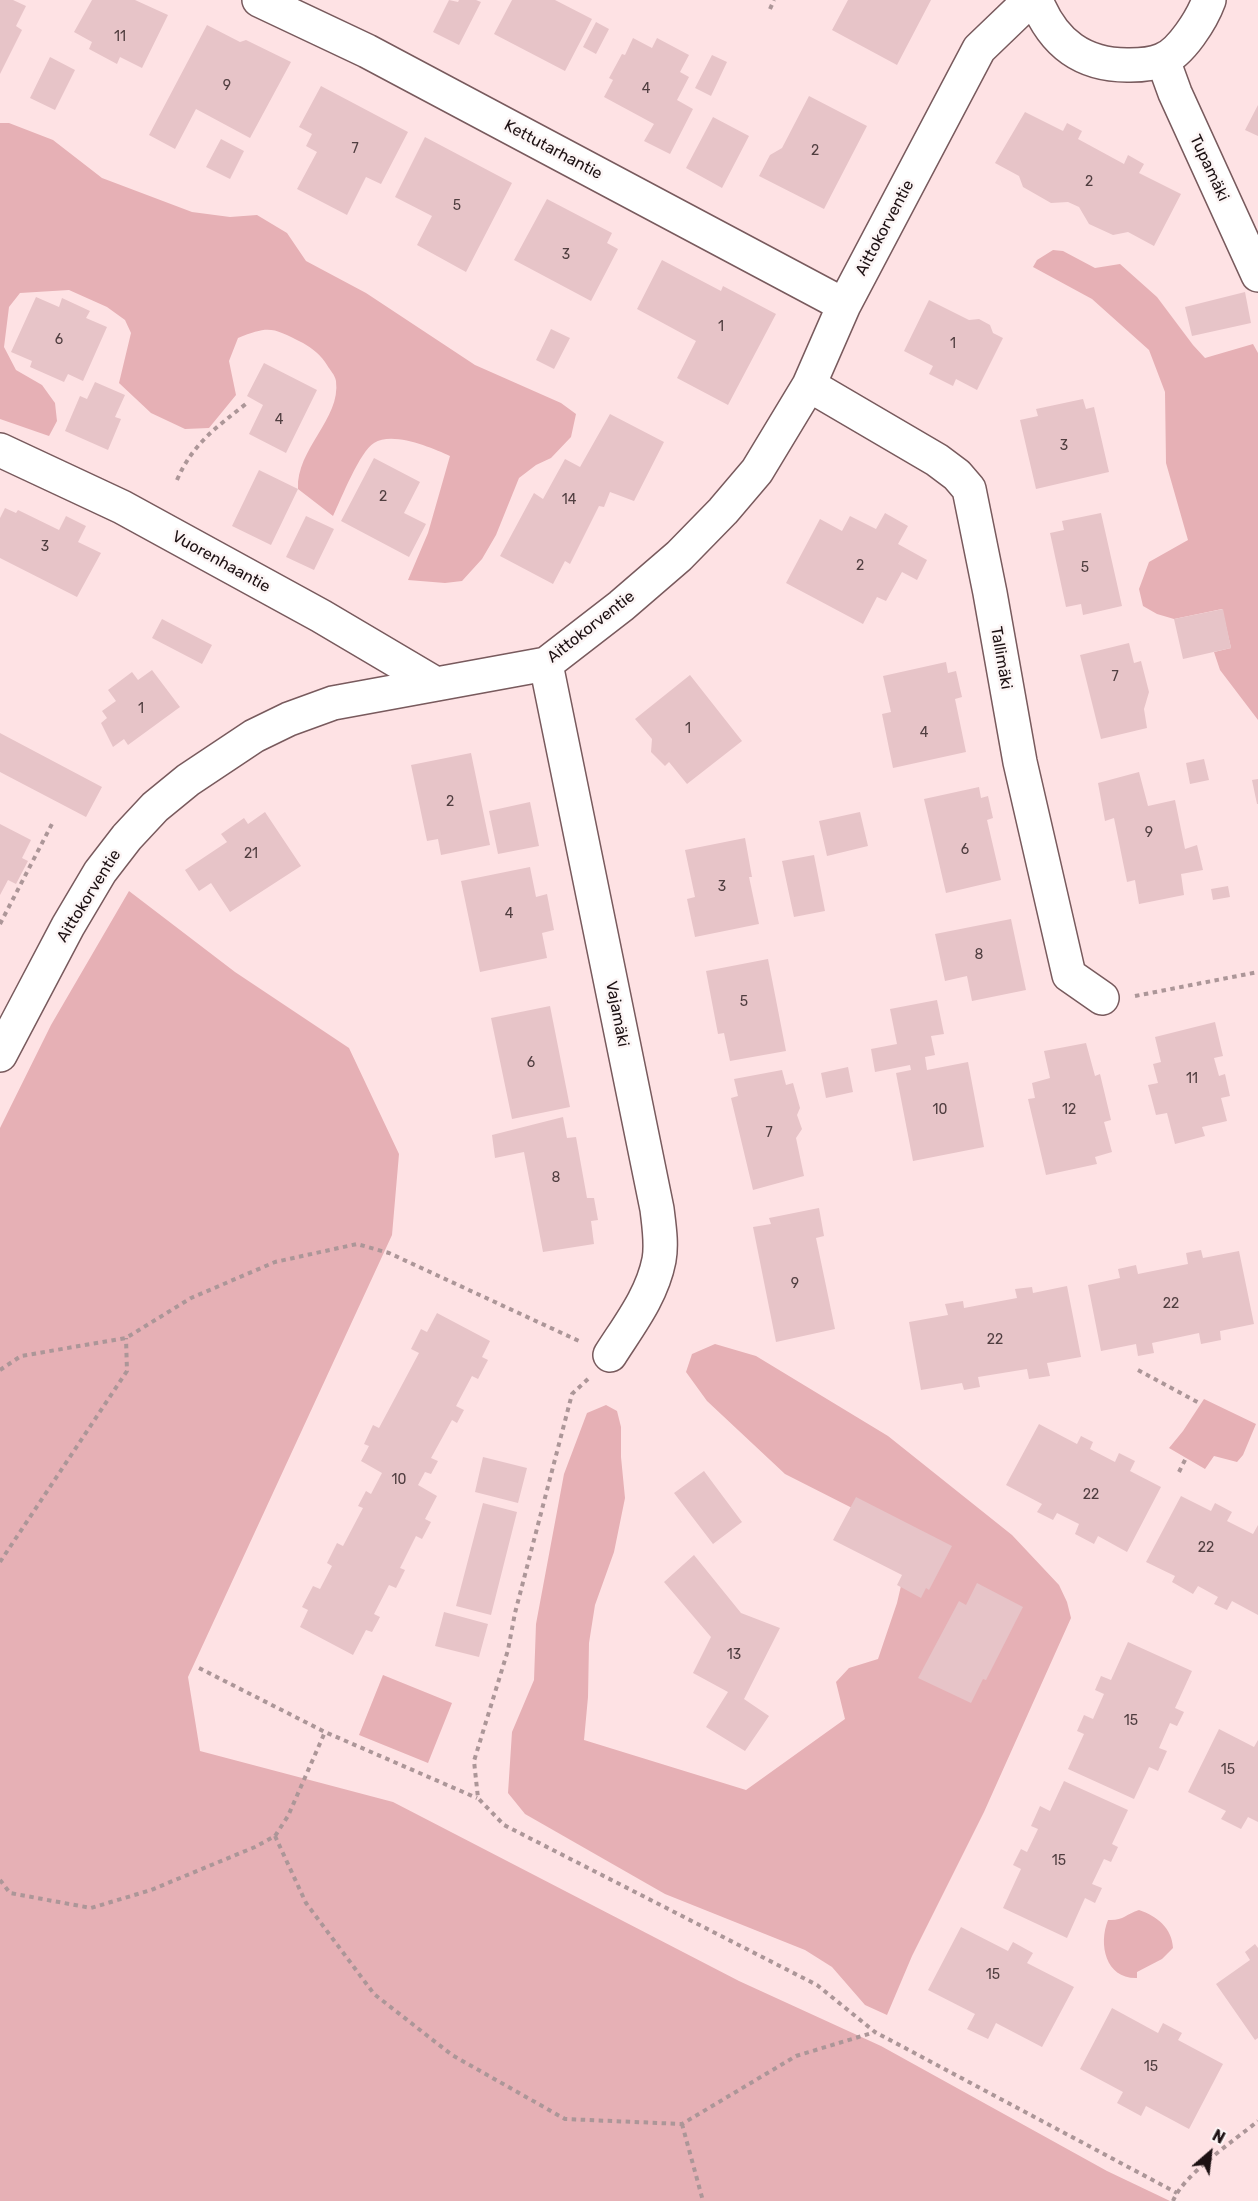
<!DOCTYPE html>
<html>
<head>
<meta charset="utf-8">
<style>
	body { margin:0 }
	#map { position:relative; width:1258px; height:2201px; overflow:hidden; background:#fee2e4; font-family:Rubik,sans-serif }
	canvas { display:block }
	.north { position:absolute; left:1180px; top:2123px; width:60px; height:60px; -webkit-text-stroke:4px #fcf5f5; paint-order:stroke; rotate:28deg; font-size:16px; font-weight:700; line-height:24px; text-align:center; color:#1d1113 }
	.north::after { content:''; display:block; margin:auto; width:21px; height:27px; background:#1d1113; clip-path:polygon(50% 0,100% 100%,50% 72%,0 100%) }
</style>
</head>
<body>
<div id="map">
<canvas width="1258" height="2201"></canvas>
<div class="north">N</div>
</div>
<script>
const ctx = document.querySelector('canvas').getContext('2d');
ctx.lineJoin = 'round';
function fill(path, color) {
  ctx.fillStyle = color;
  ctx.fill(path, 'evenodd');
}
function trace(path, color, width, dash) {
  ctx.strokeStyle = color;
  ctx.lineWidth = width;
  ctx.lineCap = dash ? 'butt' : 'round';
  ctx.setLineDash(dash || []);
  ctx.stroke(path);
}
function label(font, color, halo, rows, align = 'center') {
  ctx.font = font + ' Rubik,sans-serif';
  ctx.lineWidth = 5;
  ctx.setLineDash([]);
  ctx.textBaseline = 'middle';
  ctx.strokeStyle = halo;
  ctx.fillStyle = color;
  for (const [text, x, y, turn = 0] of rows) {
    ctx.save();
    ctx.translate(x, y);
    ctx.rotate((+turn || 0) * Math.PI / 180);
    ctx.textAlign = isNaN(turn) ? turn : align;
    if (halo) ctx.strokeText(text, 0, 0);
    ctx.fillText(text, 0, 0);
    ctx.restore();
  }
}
fill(new Path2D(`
	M0,123H9L53,140L102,178L192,212L230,217L257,215L287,233L306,261L366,293L475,365L561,403L576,414L571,437L551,458L536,465L519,478L496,535L482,559L462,581L445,583L408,580L428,533L450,456C432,448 393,431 374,443C360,451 341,499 333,516L298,489C296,449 341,419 336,381C335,375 330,370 327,365C321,355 313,349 303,343C273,328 270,325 238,338L229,361L236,395L209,428L185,429L151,413L119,383L131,333L125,320L107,307L69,290L20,293L9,307L4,347L16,370L42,385L55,403L57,421L49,436L0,419Z
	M1053,250L1063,251L1095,268L1120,264L1157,297L1193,345L1205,358L1253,344L1258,353V720L1220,670L1214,652L1231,648L1222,609L1174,619L1157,614L1143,606L1139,589L1149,562L1188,540L1166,463L1165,392L1149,350L1092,299L1033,267L1037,260Z
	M129,891L235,972L349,1048L399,1154L392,1235L188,1677L200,1751L393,1802L739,1981L881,2046L1107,2171L1170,2201H0V1128L51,1025Z
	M715,1344L756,1356L888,1436L1012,1535L1059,1585L1067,1602L1071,1618L984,1812L912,1956L887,2015L865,2005L832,1967L805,1950L665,1894L525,1814L508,1793L512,1732L534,1680L536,1624L564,1474L587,1413L606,1405L617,1411L621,1427V1457L625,1498L614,1552L595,1605L589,1643L588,1697L584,1740L746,1790L845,1719L836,1682L849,1668L878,1659L897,1603L904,1573L858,1511L785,1474L707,1401L686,1372L692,1354Z
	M1204,1399L1256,1424L1243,1455L1237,1462L1214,1456L1205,1469L1169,1448L1183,1431Z
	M383,1675L452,1703L428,1763L359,1735Z
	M1139,1910C1157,1916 1172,1928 1173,1948L1162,1959L1137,1972V1978C1106,1979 1098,1945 1108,1920C1123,1921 1126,1914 1139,1910Z`), '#e6b0b5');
fill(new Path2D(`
	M0,0H13L26,6L16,26L22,30L0,74Z
	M92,0H135L168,15L142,68L120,57L117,64L89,49L92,42L74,32Z
	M449,0L458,2L459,0H476L481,2L459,45L433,32Z
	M512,0H555L592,19L565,71L494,34Z
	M848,0H931L897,65L832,30Z
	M596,22L609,29L596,54L583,47Z
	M207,25L240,42L246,40L291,62L250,138L196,109L175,149L149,135Z
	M633,38L652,48L657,38L689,55L680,72L689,77L677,100L693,109L670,154L644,141L654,124L604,97L613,80L609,78L622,54L625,55Z
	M712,55L727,62L711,96L695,88Z
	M50,57L75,70L55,110L30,98Z
	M321,86L408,132L381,184L366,177L347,215L297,189L317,152L306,146L312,134L299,127Z
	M809,96L867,126L824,209L759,176L770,155L782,148Z
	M1258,105V136L1245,130Z
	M1025,112L1063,131L1067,123L1082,131L1078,139L1124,164L1128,155L1144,164L1139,173L1181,194L1154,246L1128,232L1113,235L1089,224L1079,207L1068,202L1051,203L1023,187L1019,176L995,163Z
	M713,117L749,136L722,188L686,168Z
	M425,137L512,183L466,272L417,245L432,216L395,197Z
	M221,139L244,151L230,179L206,167Z
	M547,199L612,233L607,243L618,249L591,301L514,260Z
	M662,260L721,291L723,286L776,314L728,405L677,378L696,341L637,309Z
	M1245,292L1251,323L1192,336L1185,307Z
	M36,297L59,307L62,298L90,311L86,318L107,327L83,381L68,374L64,382L30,367L32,361L11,352Z
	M929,300L969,320L979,319L990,325L993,333L1003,338L977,390L956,379L953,386L929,374L933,366L904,351Z
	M551,329L570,338L554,369L536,360Z
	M264,363L317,390L286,453L249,434L263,405L247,396Z
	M95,382L125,395L115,417L121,419L108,450L65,431L80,396L87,399Z
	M1083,399L1086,409L1094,407L1109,472L1036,489L1020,420L1038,416L1036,409Z
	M610,414L664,442L634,501L610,492L604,507L599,506L570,564L565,561L553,584L500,556L534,493L543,499L565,459L580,467Z
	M374,458L420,482L404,513L426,524L409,557L341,521Z
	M259,470L298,489L271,545L232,526Z
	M5,508L16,513L18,510L59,530L66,516L86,526L78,542L101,553L77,597L0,558V518Z
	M885,513L908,526L898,544L927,560L917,580L902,572L886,601L877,597L863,624L786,583L820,519L842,531L850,516L876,529Z
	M1101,513L1122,606L1083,615L1081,604L1066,607L1050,533L1064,530L1062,521Z
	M306,516L334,529L314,570L286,557Z
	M1223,609L1231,648L1183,659L1174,619Z
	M162,619L212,645L202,664L152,638Z
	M1129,643L1134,663L1141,661L1149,692L1144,709L1147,728L1101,739L1080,655Z
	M946,662L948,673L956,671L962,697L955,699L966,752L893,768L882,714L891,712L883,676Z
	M152,670L180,707L128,745L124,739L113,747L101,723L107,718L102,711L116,701L108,690L132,672L138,680Z
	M690,675L742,741L687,784L669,762L665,766L651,752L652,739L635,719Z
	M0,733L102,787L86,817L0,772Z
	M471,753L490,845L441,855L438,839L427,841L411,765Z
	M1204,759L1209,780L1190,784L1186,763Z
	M1139,772L1148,806L1175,800L1185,849L1197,845L1203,870L1181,874L1184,895L1139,904L1135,880L1127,882L1114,818L1105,821L1098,783Z
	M1258,779V804H1257L1252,780Z
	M979,787L981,798L988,796L993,818L987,820L1001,880L946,893L924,799Z
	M530,802L539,846L498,854L489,811Z
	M265,812L301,866L230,912L211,883L199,891L185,870L227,842L221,834L244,818L248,824Z
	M860,812L868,846L827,856L819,821Z
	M0,824L31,840L22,858L28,861L16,884L8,880L0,895Z
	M745,838L752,877H749L759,924L695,937L687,899L695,897L685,850Z
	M814,855L825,911L794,917L782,861Z
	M530,867L536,897L547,894L554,930L542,933L547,958L480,972L461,881Z
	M1228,886L1230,897L1213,900L1211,889Z
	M1011,919L1026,990L972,1001L967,976L945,981L935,934Z
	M768,959L786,1051L730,1061L724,1033L718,1034L706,971Z
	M937,1000L944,1034L931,1036L935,1055L925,1057L927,1070L968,1062L984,1147L913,1161L896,1073L911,1070L910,1065L875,1072L871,1049L897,1044L890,1009Z
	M550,1006L570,1107L512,1119L491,1018Z
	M1215,1022L1223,1056L1214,1058L1219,1076L1225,1074L1230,1096L1221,1098L1227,1121L1202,1127L1205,1136L1175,1144L1167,1113L1156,1115L1148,1085L1158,1083L1153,1064L1161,1062L1155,1037Z
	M1086,1043L1095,1076L1100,1074L1111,1120L1104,1122L1112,1152L1095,1157L1097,1164L1046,1175L1028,1099L1035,1098L1032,1083L1050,1078L1044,1051Z
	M848,1067L853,1092L826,1098L821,1073Z
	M782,1070L786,1085L793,1083L800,1108L797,1115L802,1129L796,1138L804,1176L753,1190L731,1098L738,1096L734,1079Z
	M563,1117L567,1138L576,1137L587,1198H594L598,1220L591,1221L594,1244L543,1252L524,1152L495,1158L492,1135Z
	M819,1208L824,1236L816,1238L835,1329L776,1342L753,1227L771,1224L769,1218Z
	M1201,1250L1203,1258L1239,1251L1254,1324L1220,1331L1221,1340L1201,1344L1199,1333L1152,1343L1154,1353L1138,1356L1136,1344L1101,1351L1088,1285L1120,1278L1118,1269L1136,1265L1138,1274L1188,1264L1186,1253Z
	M1067,1286L1081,1357L1047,1363L1050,1376L1029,1379L1027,1369L978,1377L980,1387L964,1390L962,1383L921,1390L909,1322L948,1315L945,1304L963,1301L964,1308L1017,1298L1015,1289L1032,1287L1033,1293Z
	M437,1313L490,1341L482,1357L488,1360L478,1379L472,1376L456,1406L464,1410L457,1423L452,1420L431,1458L438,1461L431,1474L425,1472L418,1485L437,1496L425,1519L431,1522L422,1539L416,1536L400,1568L405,1570L396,1588L389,1585L374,1614L380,1617L372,1632L366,1630L353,1655L300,1627L308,1610L302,1607L313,1586L320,1589L332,1566L327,1563L337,1543L343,1546L363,1508L358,1506L366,1491L371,1494L382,1473L361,1461L369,1446L364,1444L373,1425L379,1428L419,1353L411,1349L421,1329L427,1332Z
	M1039,1424L1077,1444L1081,1436L1093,1442L1090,1449L1115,1462L1119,1453L1135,1461L1130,1471L1161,1487L1127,1552L1098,1536L1094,1544L1075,1534L1079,1524L1057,1513L1053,1520L1037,1512L1042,1504L1006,1485Z
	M483,1457L527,1468L518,1503L475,1492Z
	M704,1471L742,1522L713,1544L674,1493Z
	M1181,1496L1211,1511L1215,1503L1232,1512L1227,1521L1253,1534L1258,1525V1615L1232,1601L1227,1610L1214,1604L1218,1597L1198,1586L1193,1594L1172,1582L1175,1576L1146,1562Z
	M856,1497L952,1546L929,1590L926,1588L921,1598L897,1585L902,1575L833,1540Z
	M483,1503L517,1512L491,1615L456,1606Z
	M694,1555L741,1613L780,1628L744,1699L769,1716L745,1751L706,1727L728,1692L693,1673L711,1637L664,1582Z
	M977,1583L1023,1607L986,1680L983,1679L971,1703L918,1678L959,1601L966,1605Z
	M444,1612L488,1624L479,1657L435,1646Z
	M1128,1642L1192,1671L1175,1708L1184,1712L1177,1726L1170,1723L1159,1748L1167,1751L1158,1771L1149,1767L1134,1799L1068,1769L1084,1734L1077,1731L1084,1715L1093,1719L1104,1694L1095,1690L1101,1676L1111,1680Z
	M1219,1729L1254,1747L1258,1740V1822L1248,1817L1241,1829L1221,1819L1226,1811L1188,1792Z
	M1064,1781L1128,1810L1112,1844L1118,1847L1111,1862L1104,1859L1092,1884L1102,1888L1095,1903L1085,1898L1067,1938L1003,1908L1021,1869L1013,1865L1021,1849L1027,1852L1038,1829L1031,1826L1040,1806L1050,1811Z
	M961,1927L1008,1951L1013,1942L1033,1953L1027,1963L1074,1987L1042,2047L996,2023L988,2039L967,2029L975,2014L928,1990Z
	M1255,1944L1258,1948V2038L1255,2040L1216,1984L1250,1960L1245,1952Z
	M1112,2008L1158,2033L1163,2023L1182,2033L1178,2040L1223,2064L1189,2129L1146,2106L1141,2116L1117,2103L1123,2092L1080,2069Z`), '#e7c4c8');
const minor = new Path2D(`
	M259,0L367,51L844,305
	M1036,0C1053,43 1083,66 1130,65C1140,65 1153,64 1162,60C1181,53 1202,19 1209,0
	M1163,60L1175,93L1258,275
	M809,385L937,460L957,475L969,489L990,593L1020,762L1069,975L1102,998
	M0,450L122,507L321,616L436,684
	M546,664L657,1209C659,1226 662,1244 659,1260C652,1296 629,1325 610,1355
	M0,1055L68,926L100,872L127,837L155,807L188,780L254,736L289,719L333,703L546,664L621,606L679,556L723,511L757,471L809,385L844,305L979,49L1030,0`);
trace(minor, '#785a5d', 36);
trace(new Path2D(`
	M770,9L774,0
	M177,480C193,443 217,427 247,403
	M0,924L53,822
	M1135,996L1258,972
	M0,1370L21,1356L126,1338L191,1298L275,1262L357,1244L389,1253L579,1341
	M1138,1370L1201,1404
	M588,1379L572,1394L515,1613L508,1650L474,1761L478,1798L504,1825L817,1985L875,2032L1177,2193
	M1179,1472L1186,1458
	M0,1562L127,1371L126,1338
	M199,1668L325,1732L477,1798
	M275,1836L306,1903L374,1994L452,2055L565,2119L682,2124L796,2056L875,2032
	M0,1880L10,1893L91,1908L151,1890L255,1847L275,1836L288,1816L325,1732
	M682,2124L703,2201
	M1173,2201C1183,2175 1235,2140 1258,2121`), '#ac9698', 4, [4.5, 4.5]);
trace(minor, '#fff', 33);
label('14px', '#503e40', null, [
	["11",120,37],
	["9",227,86],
	["4",646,89],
	["7",355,149],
	["2",815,151],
	["2",1089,182],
	["5",457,206],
	["3",566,255],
	["1",721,327],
	["6",59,340],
	["1",953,344],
	["4",279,420],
	["3",1064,446],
	["2",383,497],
	["14",569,500],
	["3",45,547],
	["2",860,566],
	["5",1085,568],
	["7",1115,677],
	["1",141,709],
	["1",688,729],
	["4",924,733],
	["2",450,802],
	["9",1149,833],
	["6",965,850],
	["21",251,854],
	["3",722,887],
	["4",509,914],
	["8",979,955],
	["5",744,1002],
	["6",531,1063],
	["11",1192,1079],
	["10",940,1110],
	["12",1069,1110],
	["7",769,1133],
	["8",556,1178],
	["9",795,1284],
	["22",1171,1304],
	["22",995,1340],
	["10",399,1480],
	["22",1091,1495],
	["22",1206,1548],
	["13",734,1655],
	["15",1131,1721],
	["15",1228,1770],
	["15",1059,1861],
	["15",993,1975],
	["15",1151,2067]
]);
label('16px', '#1d1113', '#fcf5f5', [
	["Kettutarhantie",553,150,28],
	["Tupamäki",1209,168,65],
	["Aittokorventie",885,228,-62],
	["Vuorenhaantie",221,562,29],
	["Aittokorventie",591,627,-38],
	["Tallimäki",1001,658,80],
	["Aittokorventie",89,896,-58],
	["Vajamäki",617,1014,79]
]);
</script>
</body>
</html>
